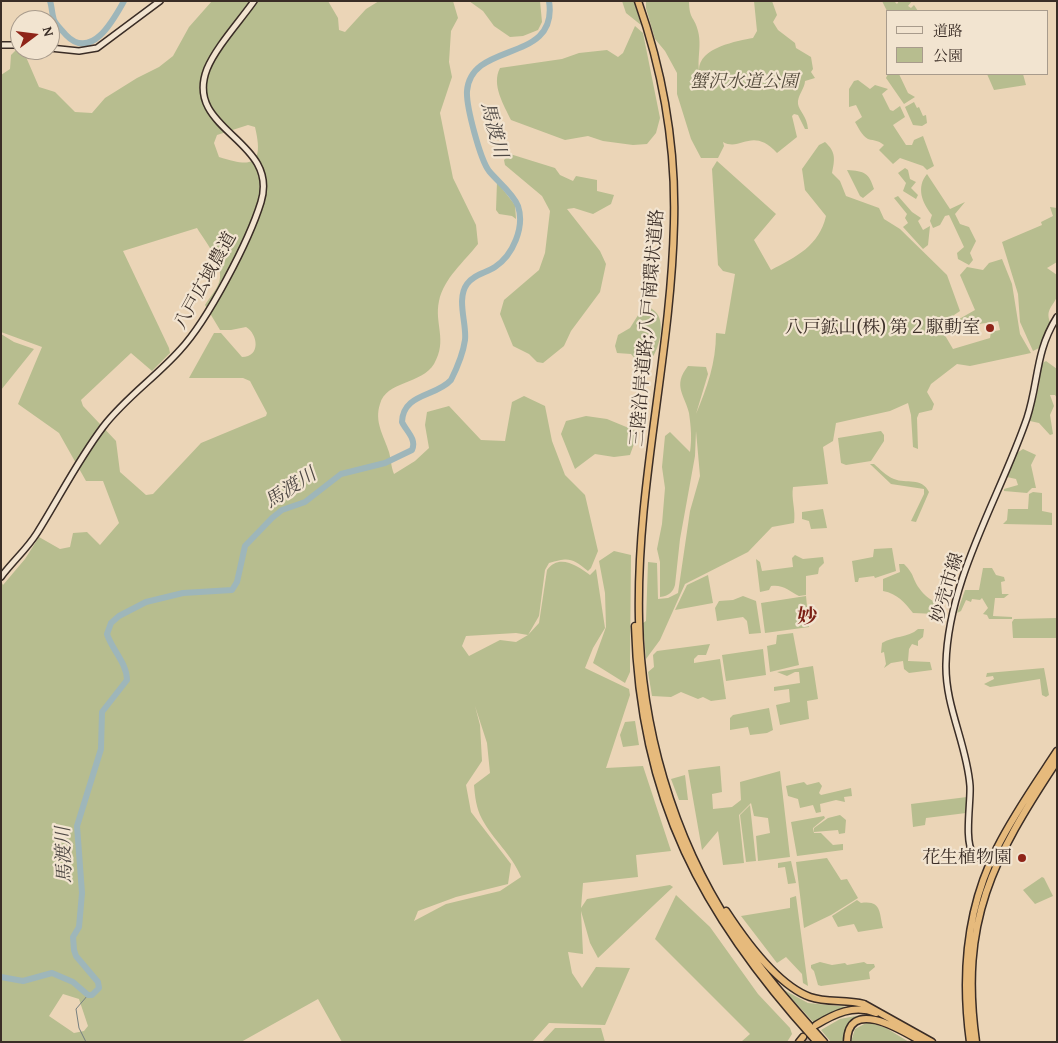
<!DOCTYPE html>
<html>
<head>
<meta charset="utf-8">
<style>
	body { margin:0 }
	#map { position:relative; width:1058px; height:1043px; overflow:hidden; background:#ebd5b7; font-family:"Gentium Book Plus","Noto Serif JP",serif }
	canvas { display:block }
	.frame { position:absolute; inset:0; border:2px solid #3a2d26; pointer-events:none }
	.legend { position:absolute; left:886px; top:10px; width:162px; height:65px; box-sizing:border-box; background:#f2e4d0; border:1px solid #a89b8c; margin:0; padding:6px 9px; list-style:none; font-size:15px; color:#3a2d26 }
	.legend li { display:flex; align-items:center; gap:10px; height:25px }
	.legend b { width:25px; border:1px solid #a89b8c }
	.north { position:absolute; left:10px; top:10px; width:50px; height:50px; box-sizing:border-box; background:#f2e4d0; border:1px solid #a89b8c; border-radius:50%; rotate:75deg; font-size:14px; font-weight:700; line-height:20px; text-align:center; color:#3a2d26 }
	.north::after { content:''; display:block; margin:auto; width:18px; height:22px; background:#8f2418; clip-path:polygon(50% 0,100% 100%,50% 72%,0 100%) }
</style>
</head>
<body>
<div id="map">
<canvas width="1058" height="1043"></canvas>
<div class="frame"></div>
<ul class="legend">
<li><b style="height:6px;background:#f2e4d0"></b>道路</li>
<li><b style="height:14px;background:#b7bd8f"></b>公園</li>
</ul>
<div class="north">N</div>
</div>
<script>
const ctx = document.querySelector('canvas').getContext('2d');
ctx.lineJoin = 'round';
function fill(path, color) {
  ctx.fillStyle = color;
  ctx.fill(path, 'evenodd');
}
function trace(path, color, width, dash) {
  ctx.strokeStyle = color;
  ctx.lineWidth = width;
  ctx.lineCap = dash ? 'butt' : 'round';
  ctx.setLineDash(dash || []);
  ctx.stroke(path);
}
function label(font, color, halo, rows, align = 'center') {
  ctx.font = font + ' "Gentium Book Plus","Noto Serif JP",serif';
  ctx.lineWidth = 4.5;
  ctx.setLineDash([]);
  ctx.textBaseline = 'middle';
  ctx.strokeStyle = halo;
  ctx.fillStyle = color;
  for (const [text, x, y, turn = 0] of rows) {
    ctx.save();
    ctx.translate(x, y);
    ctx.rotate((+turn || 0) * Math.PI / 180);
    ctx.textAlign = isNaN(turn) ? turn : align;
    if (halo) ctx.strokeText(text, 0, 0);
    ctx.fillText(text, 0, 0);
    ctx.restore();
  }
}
fill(new Path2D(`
	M212,1H328L338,18L339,30L345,32L366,9L379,1H453L458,18L451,31L449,62L452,77L440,113L453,178L476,225L478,244C464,262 444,278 439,301C434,324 448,340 434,364C422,384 386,381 380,404C374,422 384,436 389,452C391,459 391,467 394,474L415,461L429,448L425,425L427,412L449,406L481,440L505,441L512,402L524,396L545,406L552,441L565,475L585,495L598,551L591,568L588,571C572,558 569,557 549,563L545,570L539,616L528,635L539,623L547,570C559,553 578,566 590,575L596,569L605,628L593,648L585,668L629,689L630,695L606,768L643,766L671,851L636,855L638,877L583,883L581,908L587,899L670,885L673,887L598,958L590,943L581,911L583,954L568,952L572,973L582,988L596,967L630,968L605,1025L549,1023L532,1042H342L318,999L241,1042H1V581L3,585L25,559L39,537L60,549L70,547L73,533L87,532L100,545L119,523L103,481H86L59,433L18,404L42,347L1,332V75L10,69L11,55L16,50H23L39,87L55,92L75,112L92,113L105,98L137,78L159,67L173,56L189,27ZM248,125L255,127C264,165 253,168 219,157L214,143L217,135ZM197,228C206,243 227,267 218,285C215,292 209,298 205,305L220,330H231L246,327C258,334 261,357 242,357L221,333H214L189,378H243L250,381L267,413L266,416L201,443L153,494L146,495L120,472L116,441L83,406L81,400L131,353L152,371L170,353L169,348L123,251ZM516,633L528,635L516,642L500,640L469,656L462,646L466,636ZM475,706L487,743L490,773L474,785C475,796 476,808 482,819C493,840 511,853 521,877L500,891L446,904L414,921L418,911L456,897L508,884L511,864L471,812L466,785L482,761L480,725ZM63,994L79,999L88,1026L84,1031L74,1033L49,1016Z
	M469,1H540L542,22L538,30L523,36L510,37L494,26L483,11Z
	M622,1H634L641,25L626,13Z
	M646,1H689C689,20 695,17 698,31C703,50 693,66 704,85C703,81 700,75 699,70C699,47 738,41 753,38L757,31L754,1H772L777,15L773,22L778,30L795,43L796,48L811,57L813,69L811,72L815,78L805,81C805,88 797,96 798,104C799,111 807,116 808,129H805L798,115L794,114L792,116L797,137L777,153C752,126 741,152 723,142L724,146L718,158H701L691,139L677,94V73L665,51L655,39L646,8Z
	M882,1H894L897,4L899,1H912L908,6L911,8L914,5L918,11H887Z
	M635,26L643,33L660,118L656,133L647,144L633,145L603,141L588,136L565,140L511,120C504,105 491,85 500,68L562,59L579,53L607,50L618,57L623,53Z
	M888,74H899L908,93L915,97L904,104L886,78Z
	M987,74H1023L1026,85L994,90Z
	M858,80L870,89L875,85L888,89L882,94L890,110L893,111L900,106L905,117L893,125L906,145H912L914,140L923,136L934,166L927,170L923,166L900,158L893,164L879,150L884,145C878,140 875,141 868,139C862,136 858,127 855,122L862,117L856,105L849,107V89L854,81Z
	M914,102L917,108L919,107L923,116L926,115L927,123L922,126L913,125L905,107Z
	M825,142C836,152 835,159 832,173L840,181L846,196L879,208L884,219L900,229L947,275L960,311L935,328L943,332L953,349L990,338L991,332L1000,330L998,321L948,329L947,326L975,310L960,275L967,267L983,270L989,263L1002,259L1012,284L1020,334L1031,353L970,366L957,364L931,384L927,392L934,404L932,410L919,413L917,418L918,449L913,447L911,415L908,403L890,411L836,423L833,441L823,447L828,484L793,487C791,499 796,510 794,523L772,527L748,552L685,584L660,640L646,659L643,623L646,621L648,562L657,563L658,599L668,598L678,593L690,511L700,476L696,431L695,456L680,539L675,585C673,592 669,596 660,597V562L657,549L662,524L665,488L662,467L665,436L670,432L690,452C692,439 691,427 689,413C685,395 672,386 688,366L706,367L708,374L696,414C707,388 716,363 716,333L725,334L735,274L723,271L718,265L712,169L717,161L776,214L754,240L771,270C796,257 819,246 826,216L805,190L802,169L819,145Z
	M510,154L555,168L560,175L573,181L576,176L597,180V191L614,195L611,204L593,214L574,208L567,209L600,251L606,264L600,292L571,331L564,346L543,363L537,362L529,354L513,346L500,314L504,300L539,270L545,253L550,211L542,196L505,165L504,160Z
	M905,168L908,170L910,179L916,182L911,188L918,195L916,199L903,191L906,183L898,173Z
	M847,170C865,171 869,173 874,189L863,198L860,196Z
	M927,174L950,209L965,202L955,214L960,224L969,227L976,241L970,253L973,260L969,265L958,259L957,253L964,247L949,215L945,216L940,225L933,228L930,221L932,215C922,203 916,187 927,174Z
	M497,182L515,205L516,219L512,216L499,214L496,210Z
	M898,196L912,212L921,218L918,221L923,230L930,226L928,245L923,249L903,227L908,223L905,218L907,214L894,198Z
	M1050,207L1057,208V262L1047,268L1057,275C1057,281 1058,290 1057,296C1054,306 1045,309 1050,322L1039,348L1033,351L1020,322L1018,294L1002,242L1042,225L1041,222L1053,216Z
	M645,304C650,308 657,311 659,317C664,329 658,353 649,362L637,361L631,354L617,353L615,346L618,335L630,328Z
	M1,334L14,342L34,349L1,390Z
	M1046,361L1057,369V398L1055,395H1050L1054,406L1050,415L1053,434L1050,435L1039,423L1030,421L1039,386L1041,364Z
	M586,416L607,419L636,431L635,441L630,455L614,457L595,454L575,469L561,434L566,421Z
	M881,431L884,435V441L871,461L846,465L841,463L838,438Z
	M1023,449L1036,455L1031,465L1036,488H1032L1027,493L1004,491V489L1018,485L1016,479L1007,477L1017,453Z
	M870,464H874C880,469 886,476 894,479C906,484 922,477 929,492L916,522L911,521L924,494V489L891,484Z
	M1033,492L1042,493V511L1052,513V525L1003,524L1007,520L1008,509H1028L1029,494Z
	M823,509L827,528L811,529L809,521L802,519V512Z
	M892,548L896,571L875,578L874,576L859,578L858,582H855L852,561L873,557L874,549Z
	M614,551L631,555L630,659V672L625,683L593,663L606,627L605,593L599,561Z
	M795,555L803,559L823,557L824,563L819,568L818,574L806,576V595L799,596C790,591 782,584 771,586L769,590L760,592L756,559L760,562L762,571L793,567L792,558Z
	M899,564H904C915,575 912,578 919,588C924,596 933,601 941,606L937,614L913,613C904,602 898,594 883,591V579L900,572Z
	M983,568H992L996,575L1004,577L1005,581L1001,582L1002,594H1009L1004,598H995L993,616L1012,617V619H989L987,615L983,614L988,608L982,598L980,600L972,599L971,602L966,600L961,611L957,613L965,590H979Z
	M708,575L713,603L675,610L687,585Z
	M743,596L756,601L761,633L749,634L747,621L743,617L717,621L715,608L719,601L733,600Z
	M806,596L809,627L765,633L761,603Z
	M1057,618V638H1013L1012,622L1014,619Z
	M918,629H924L923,637L918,641V646L912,644L909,649L908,661L930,662L932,670L909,673L904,669L903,661L891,663L884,668L886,664L884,652L881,653L882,643C893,636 908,638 918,629Z
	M793,633L799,665L770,672L767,646L776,644L777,635Z
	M710,644L706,655H698L694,659V663L720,659L726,699L711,701L703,697L698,699L681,692L671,697L652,696L648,672L654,667L653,655L657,651Z
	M763,649L766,675L726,681L722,655Z
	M813,666L818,699L807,701L809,719L780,725L776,705L790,702L789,689L774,691V687L800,683L799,672H795L787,676L777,672Z
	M1044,668L1049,695L1046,697L1042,695L1040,679L990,687L984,684L994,679L993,676L986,677L987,673Z
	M769,708L773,730L767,733L750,735L748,727L730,730V718L733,715Z
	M635,721L639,745L623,747L620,735L625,722Z
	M720,766L722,792L712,794L713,809L732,807L741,800L740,782L780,771L790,857L758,861L756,836L770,833L768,818L754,816L751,803L739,815L744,863L723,865L718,831L702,850L688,770Z
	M685,775L688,800H679L671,779Z
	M804,782L807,785L819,782L822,786L819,793L821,795L851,788L852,796L844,797L845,802L836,800L820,804L821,812L816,813L813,805L800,808L798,799L788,796L786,786Z
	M967,797L966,813L926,818L925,825L913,827L911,804Z
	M750,805L756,861L746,862L740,815Z
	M840,815L846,820L845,833L839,834L838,830L814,832V828L828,818Z
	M824,816L825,818L813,828L814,833H821L833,845L843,844V850L797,856L791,822Z
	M827,858L841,880L847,879L858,898L831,915L804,928L796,862Z
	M791,861L796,883L788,884L785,867L778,868V863Z
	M1042,877L1044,878L1053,896L1035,904L1023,890Z
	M676,895L710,927L758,994L790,1028L792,1034L787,1042H741L750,1034L655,939Z
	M796,896L808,986L803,983L802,974L786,957L777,963L741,916L790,908V898Z
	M857,900L861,903C882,900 879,913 883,928L858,932L854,924L838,927L832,916Z
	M820,962L832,965L845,963L847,965L864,962L867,964H874L875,967L869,972L870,979L821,986L818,985L814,971L811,968V965Z
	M784,990L808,1003L848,1007L828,1014L814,1023Z
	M861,1015L862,1017L847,1029L844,1042H831L821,1030L840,1019Z
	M868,1022L886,1028L909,1042H851L855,1029Z
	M555,1028H601L605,1042H542Z`), '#b7bd8f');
trace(new Path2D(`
	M86,1042L79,1028L76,1009L88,995`), '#767f7f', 1);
trace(new Path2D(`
	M50,1C52,7 52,15 54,20C57,26 62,30 66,35C91,61 113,21 124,1
	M1,977L23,981L52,973L73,982L88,995H92L99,988L98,982L76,956L74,950L73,937L79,927L82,893L77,826L101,749L102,712L127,680C127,663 112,650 107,634L111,623L119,616L146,602L183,593L232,590L237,582L245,546L272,518L282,510L305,502L341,474L385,463L412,450C417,439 406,431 402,422C403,393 436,397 451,380C457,368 463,354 465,340C467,324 456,299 467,284C474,274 486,273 495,267C513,255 525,227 518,206C513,193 498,182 489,171C480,159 466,106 467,91C471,40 559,64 549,1`), '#9eb6ba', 6);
trace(new Path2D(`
	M805,1040L818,1028`), '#c8b39a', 6, [6, 3]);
const secondary = new Path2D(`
	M1,45H20
	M50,48L79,51L97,48L160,1
	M1,577C13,561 27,549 37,533C59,498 78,460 103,427C125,398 156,377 180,350C208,320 249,241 261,202C280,139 183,131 207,69C216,47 240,21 254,1
	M992,864C986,861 977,859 973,853C964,842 971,801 970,786C967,744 945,707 946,664C948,579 1000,497 1027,418C1039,381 1035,352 1057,317`);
const highway = new Path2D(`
	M638,1C663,72 676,148 674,223C671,356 636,486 639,619C641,726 672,836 731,926C758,968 791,1005 824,1042
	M635,626C640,799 702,916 817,1042
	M726,911C745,940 777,985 810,997C827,1003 846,999 864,1004L932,1042
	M816,1025C834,1014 854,1004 876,1013
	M799,1042L803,1037
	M847,1042C848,996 903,1031 922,1042
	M970,1042C961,976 966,909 997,848C1014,814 1036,783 1057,751
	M976,1042C959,921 993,858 1057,761`);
trace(secondary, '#3a2d26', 8);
trace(highway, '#3a2d26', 9);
trace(secondary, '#f2e4d0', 5);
trace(highway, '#e6ba7c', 6);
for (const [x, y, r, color] of [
	[990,328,5,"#8f2418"],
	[1022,858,5,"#8f2418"]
]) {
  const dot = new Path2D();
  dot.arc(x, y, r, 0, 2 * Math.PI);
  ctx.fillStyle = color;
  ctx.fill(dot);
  trace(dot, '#f2e4d0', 2);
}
label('italic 18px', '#534a3b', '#f2e4d0', [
	["蟹沢水道公園",744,82]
]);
label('18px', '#3a2d26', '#f2e4d0', [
	["八戸広域農道",206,281,-61],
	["三陸沿岸道路;八戸南環状道路",648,328,-85],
	["妙売市線",948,588,-73]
]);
label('18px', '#3a2d26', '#f2e4d0', [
	["八戸鉱山(株) 第２駆動室",980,328],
	["花生植物園",1012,858]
], 'right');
label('italic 19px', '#4e4844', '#f2e4d0', [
	["馬渡川",493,130,75],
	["馬渡川",291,489,-33],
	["馬渡川",65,855,-92]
]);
label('bold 20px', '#7a1f14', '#f2e4d0', [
	["妙",807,618]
]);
</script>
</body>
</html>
